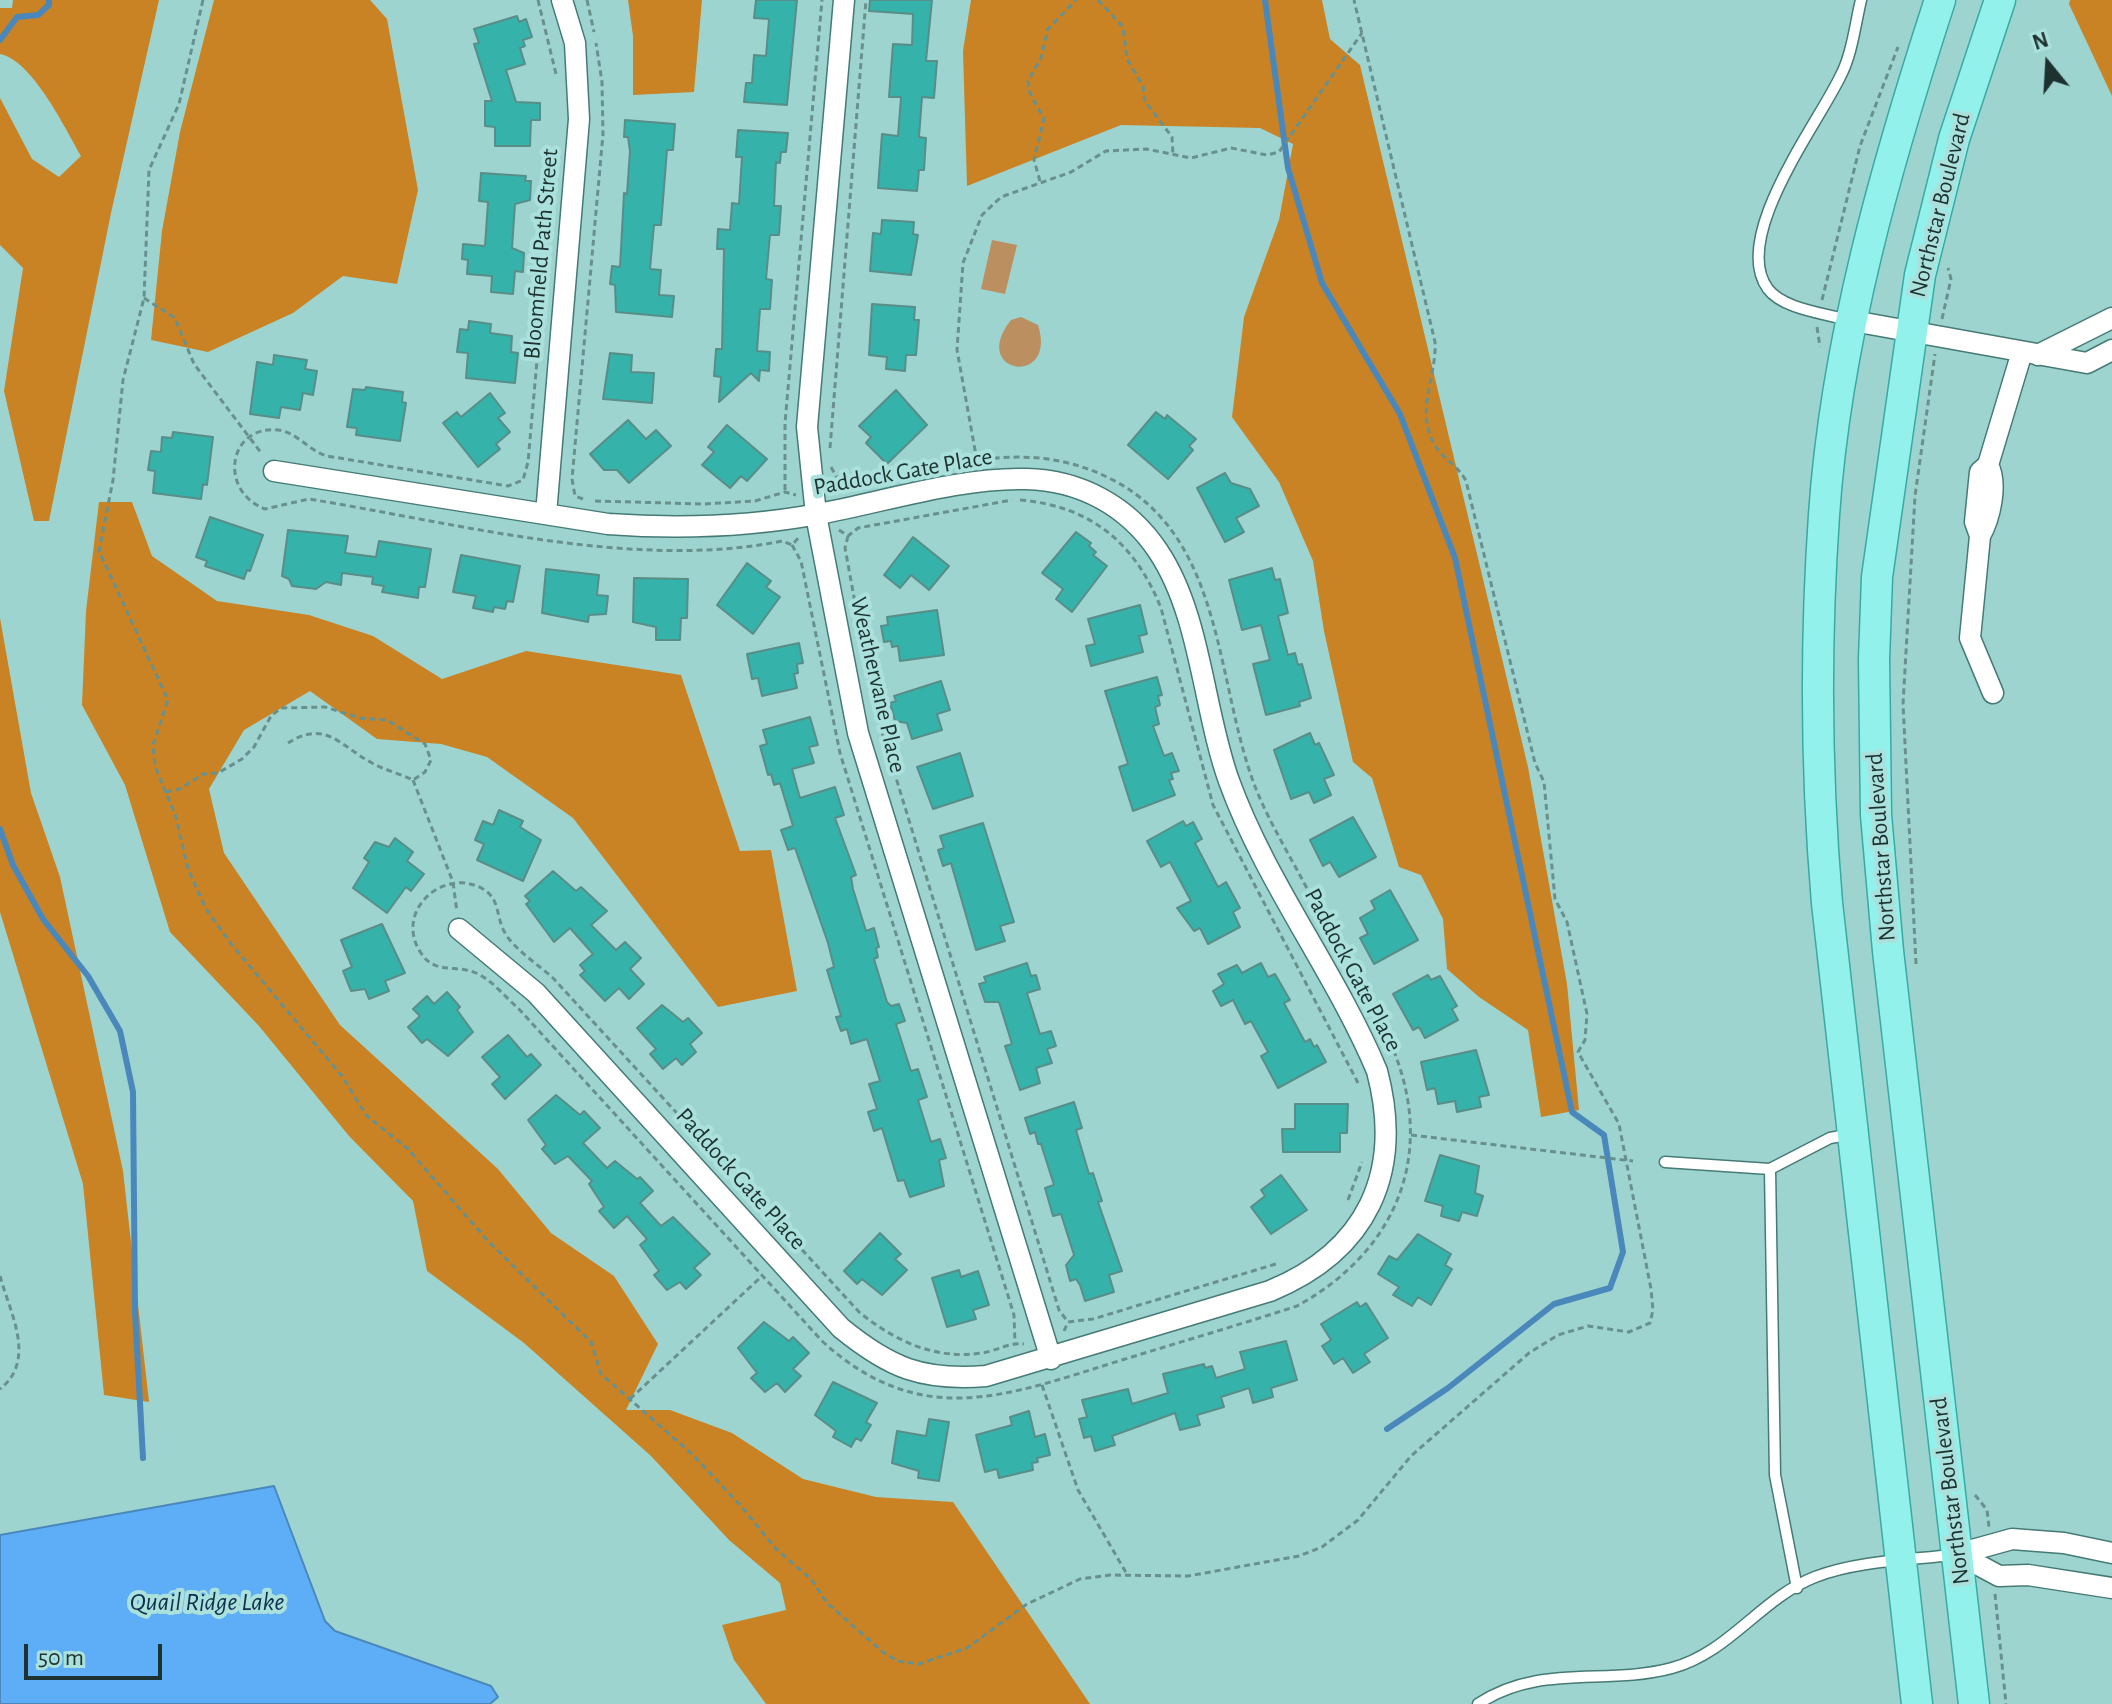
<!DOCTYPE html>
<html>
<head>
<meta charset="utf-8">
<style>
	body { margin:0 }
	#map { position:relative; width:2112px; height:1704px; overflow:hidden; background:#9ed4cf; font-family:"Alegreya Sans",sans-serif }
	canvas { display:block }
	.north { position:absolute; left:2008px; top:24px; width:80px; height:80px; -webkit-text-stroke:6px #abe1dc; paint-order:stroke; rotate:342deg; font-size:22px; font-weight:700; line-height:32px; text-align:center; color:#1d3230 }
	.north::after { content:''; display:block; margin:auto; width:28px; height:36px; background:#1d3230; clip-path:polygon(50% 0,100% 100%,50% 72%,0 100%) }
	.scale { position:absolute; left:24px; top:1644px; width:138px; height:36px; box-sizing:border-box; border:4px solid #1d3230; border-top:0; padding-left:10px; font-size:24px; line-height:28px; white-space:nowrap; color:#1d3230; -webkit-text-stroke:6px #abe1dc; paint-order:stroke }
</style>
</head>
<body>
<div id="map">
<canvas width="2112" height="1704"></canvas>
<div class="north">N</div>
<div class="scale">50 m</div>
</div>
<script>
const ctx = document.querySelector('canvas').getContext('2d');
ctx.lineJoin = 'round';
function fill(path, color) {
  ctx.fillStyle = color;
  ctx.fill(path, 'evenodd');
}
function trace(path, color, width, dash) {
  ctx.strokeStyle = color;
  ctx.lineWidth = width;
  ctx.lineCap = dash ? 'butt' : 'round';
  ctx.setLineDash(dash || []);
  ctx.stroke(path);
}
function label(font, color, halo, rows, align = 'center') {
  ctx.font = font + ' "Alegreya Sans",sans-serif';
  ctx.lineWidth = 8;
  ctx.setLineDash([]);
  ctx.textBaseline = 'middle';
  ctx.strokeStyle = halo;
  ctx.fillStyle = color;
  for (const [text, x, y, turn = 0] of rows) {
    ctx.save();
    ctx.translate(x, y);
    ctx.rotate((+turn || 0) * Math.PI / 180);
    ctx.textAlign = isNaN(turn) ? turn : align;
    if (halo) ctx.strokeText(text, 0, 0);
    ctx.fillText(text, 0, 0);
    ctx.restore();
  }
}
fill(new Path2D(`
	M992,240L1017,245L1005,294L981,289Z
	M1021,317L1038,325C1058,388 968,374 1011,320Z`), '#bb8f5f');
fill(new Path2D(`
	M13,0H159L111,213L49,521H34L4,391L23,268L0,245V98L32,159L59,177L81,156C65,128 32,60 0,54V8H12Z
	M214,0H370L387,19L418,190L397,284L343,276L293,313L208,352L151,340L162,231L180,132Z
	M628,0H702L694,92L633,95V36Z
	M971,0H1322L1330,39L1360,65L1528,767L1567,984L1579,1110L1541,1117L1528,1030L1479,997L1447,969L1443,919L1421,875L1399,867L1372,778L1353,762L1324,631L1313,561L1279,482L1232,417L1244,317L1279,220L1293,144L1260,128L1121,125L967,186L963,51Z
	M2070,0H2112V96L2069,4Z
	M99,502H132L152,556L217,601L309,615L373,636L442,679L526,651L681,675L740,851L771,850L797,991L718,1007L573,818L487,757L441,744L377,739L310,691L244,730L209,789L224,853L340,1025L498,1169L551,1233L614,1276L658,1344L626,1410H670L732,1433L803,1479L876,1497L953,1502L1090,1704H766L734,1660L722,1625L786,1610L780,1583L729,1540L651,1456L524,1343L427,1271L413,1201L349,1136L259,1026L170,932L125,785L82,705L86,611Z
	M0,618L31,793L60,877L123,1171L149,1402L104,1395L83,1184L0,912Z`), '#c98324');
const water = new Path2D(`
	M274,1486L325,1621L335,1631L491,1686L498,1697L490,1704H0V1535Z`);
fill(water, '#5dadf7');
trace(water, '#4a88bb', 2);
trace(new Path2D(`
	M1265,0L1288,168L1322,283L1400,414L1455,558L1572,1112L1604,1135L1623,1252L1610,1288L1554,1304L1448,1388L1387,1429
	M0,40L17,17L38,15L49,5V0
	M0,829L13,865L43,919L88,976L120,1031L133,1092L135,1312L143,1458`), '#4a88bb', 6);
const building = new Path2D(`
	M756,0H797L787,105L744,102L746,83H752L754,55L766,56L769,19L754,18Z
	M870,0H932L926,61H937L934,98L922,97L919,137L926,138L924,170H919L917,191L878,188L882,134L898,136L901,97H889L893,44L912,45L913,14L869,11Z
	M517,16L519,22L526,19L532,37L523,40L525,46L520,48L525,64L506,70L516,102L540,103V120H531L530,146H495V127L485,126V101H492L474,44L479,43L474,29Z
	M625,120L675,124L673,150H667L661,225H654L650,269L661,270L659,295L674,296L672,317L616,312L615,285L610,284L612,266L620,267L624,193L627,194L630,151L628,137H624Z
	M738,130L788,133L786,152H781L780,163L776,162L774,206H781L779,235H770L766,279L772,280L770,309H760L757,351L770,352L769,371L760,370L759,381L751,373L719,402L721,377L714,376L716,349H722L724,249H717L718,229L730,230L732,203L739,204L742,157H736Z
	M481,173L526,176L525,181H531L530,200L515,204L512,248L524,253L523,272L515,271L513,294L491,292L492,276L467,274L468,260L462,259L463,244L485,246L488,202L479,201Z
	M882,220L914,222L913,234L918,235L911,275L870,271L873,233L881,234Z
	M872,304L915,307L914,320H919L916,355H906L905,371L886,369L887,357L869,355Z
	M469,321L491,324L490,333L512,336L511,352L518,353L515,383L466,378L468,353L457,352L460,329L468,330Z
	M610,353L632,355L631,372L654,373L652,403L603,399Z
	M274,355L307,360L305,369L317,371L313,395L303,393L300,410L281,407L279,418L250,414L257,362L273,365Z
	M366,387L403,392L402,402L406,403L400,441L356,435L357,428L347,427L353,389L365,390Z
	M896,390L927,425L887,464L866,443L871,437L859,426Z
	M490,393L505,413L498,418L510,432L496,444L500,449L478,467L443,423L457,412L461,417Z
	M1156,412L1165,419L1167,415L1196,439L1189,446L1193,450L1168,479L1128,445Z
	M628,420L646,439L656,430L671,446L629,483L617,470H604L590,454Z
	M727,425L767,459L747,481L741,476L730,488L702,465L714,452L708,447Z
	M173,432L213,437L207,485L203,484L201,499L153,493L155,471L148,470L151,451L161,452L162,437L172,438Z
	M1225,473L1231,483L1250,489L1259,506L1236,518L1244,532L1225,542L1197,488Z
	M210,517L263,535L250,571L247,570L244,579L205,566L207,561L196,557Z
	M288,530L348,536L345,553L376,557L379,541L431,549L425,587H419L418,598L382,592L384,586L372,584L373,577L342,573L341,585L326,582L316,589L292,586L289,579L282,576Z
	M1076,532L1091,543L1089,546L1096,552L1093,555L1107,566L1072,612L1056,599L1063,589L1042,573Z
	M913,537L949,566L929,590L911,575L900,588L884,575Z
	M461,555L520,566L513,602L507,601L505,609L494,607L493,612L473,608L476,596L453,592Z
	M747,563L771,581L766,587L780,597L753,634L717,605Z
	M1272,568L1275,580L1280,579L1288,613L1278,616L1288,655L1295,653L1298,665L1302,664L1311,698L1299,702L1300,706L1266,715L1253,664L1270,660L1261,625L1242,630L1229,580Z
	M546,569L599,575L597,595L608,596L606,614L589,615L588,622L542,613Z
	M634,578L688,579L687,618H681L680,640H656V627L633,622Z
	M1140,605L1147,634L1139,636L1143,652L1091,666L1086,646L1095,644L1088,619Z
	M937,610L944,655L900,661L898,646L892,647L891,641L884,642L881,626L888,625L887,617Z
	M799,643L803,663L797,664L798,673L794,674L797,688L762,696L758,678L752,679L747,654Z
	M1157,677L1162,695L1158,696L1160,705L1155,707L1159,724L1153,726L1164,756L1172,753L1179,771L1171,773L1173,779L1169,780L1175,795L1133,811L1119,767L1128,764L1105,691Z
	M941,681L950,710L937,714L942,730L912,739L907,723L895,721L890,703L896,701L894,696Z
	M810,717L818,745L809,747L814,763L792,769L800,798L835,787L844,815L835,818L856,875L851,877L853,889L866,931L874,928L879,947L876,948L878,957L874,959L887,1002L891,1006L899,1004L905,1021L896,1024L911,1071L918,1069L927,1097L918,1100L931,1142L940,1139L946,1158L939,1160L944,1186L910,1197L904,1180L898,1181L882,1128L874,1131L868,1112L877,1109L869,1084L880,1081L867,1039L851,1044L847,1029L841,1031L836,1017L841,1016L827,970L834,967L828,943L795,848L788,850L781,830L793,826L780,783L774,785L771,774L768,775L760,746L767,744L763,730Z
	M1310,733L1315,745L1319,743L1334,775L1324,779L1331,795L1314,803L1309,792L1291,799L1274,750Z
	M960,753L973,796L933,809L917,767Z
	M499,810L523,821L520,827L541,840L523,881L477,860L484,844L475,840L483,821L493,825Z
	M1353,817L1376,857L1339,877L1330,862L1323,866L1310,840Z
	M1183,821L1186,826L1193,822L1202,839L1195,843L1218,887L1226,882L1240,908L1233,912L1240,927L1208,944L1200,928L1194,931L1177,908L1191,901L1170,862L1161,867L1147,841Z
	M983,823L1014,922L1000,926L1005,941L976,950L951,863L943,866L938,850L944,848L940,836Z
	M395,838L413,852L407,861L424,874L411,891L406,887L387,913L353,888L369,862L364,858L375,842L389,847Z
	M553,871L576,891L581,887L607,911L591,925L616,950L625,942L641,958L630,969L644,984L629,999L619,988L605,1001L580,975L585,971L580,965L593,954L570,928L554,942L526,904L530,901L525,896Z
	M1390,890L1418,940L1374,964L1360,938L1368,934L1360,918L1375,909L1371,901Z
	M382,924L405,973L385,981L389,991L369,999L365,989L351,991L343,971L352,967L341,940Z
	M1027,963L1031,976L1036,975L1040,989L1027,993L1040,1034L1051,1031L1056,1046L1047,1049L1052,1063L1036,1068L1040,1083L1020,1090L1005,1046L1012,1044L999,1002H985L979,984L986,982L984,977Z
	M1261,963L1268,977L1275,974L1290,1000L1284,1003L1305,1042L1310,1039L1314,1047L1317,1045L1326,1062L1278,1088L1261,1056L1268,1052L1251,1021L1245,1024L1233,1000L1221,1006L1213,991L1224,984L1218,974L1237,965L1242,973Z
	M1428,975L1431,980L1440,976L1457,1006L1452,1009L1458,1020L1425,1038L1419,1027L1413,1030L1393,994Z
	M447,992L460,1007L457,1010L473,1032L448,1056L427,1039L422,1043L408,1027L420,1016L413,1009L427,996L434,1004Z
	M662,1005L683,1022L688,1018L702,1033L690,1044L696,1052L682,1065L676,1058L663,1069L650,1054L656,1049L637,1028Z
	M508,1035L527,1057L531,1054L541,1065L505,1099L492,1084L500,1077L482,1057Z
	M1476,1050L1489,1095L1479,1097L1481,1107L1457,1112L1455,1101L1438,1104L1435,1088L1427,1090L1421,1062Z
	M556,1095L580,1115L584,1111L600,1128L583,1143L607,1168L615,1161L637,1179L640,1177L653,1191L640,1203L661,1226L673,1217L710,1254L694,1268L701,1275L686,1289L680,1282L667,1290L654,1275L659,1271L640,1245L647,1239L627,1216L614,1228L599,1211L604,1207L589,1184L592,1181L568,1156L555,1164L542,1149L546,1145L528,1120Z
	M1074,1102L1082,1128L1076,1130L1089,1174L1093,1173L1102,1201L1098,1202L1122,1271L1109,1275L1114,1292L1085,1301L1080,1285L1076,1279L1070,1281L1066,1265L1074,1255L1061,1214L1053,1216L1045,1188L1054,1185L1041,1144H1038L1035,1132L1030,1134L1025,1118Z
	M1295,1104H1348L1347,1133H1340V1152H1283L1282,1129H1295Z
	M1440,1155L1479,1166L1475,1193L1483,1196L1477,1216L1462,1212L1459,1221L1441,1216L1443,1206L1425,1201Z
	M1281,1175L1307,1210L1271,1234L1251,1207L1265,1196L1261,1190Z
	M880,1233L901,1254L895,1259L907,1270L882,1295L862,1279L857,1284L844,1271Z
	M1418,1234L1451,1254L1445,1265L1452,1269L1431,1305L1418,1297L1412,1306L1393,1295L1399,1287L1378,1274L1389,1256L1397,1260Z
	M959,1270L961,1277L978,1271L989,1305L973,1310L976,1319L947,1327L932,1278Z
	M1357,1302L1360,1307L1366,1303L1388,1338L1364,1354L1370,1362L1353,1373L1343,1358L1334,1364L1322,1346L1331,1340L1321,1324Z
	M764,1322L789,1341L793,1337L809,1353L793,1369L801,1376L785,1392L777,1383L765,1392L751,1378L757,1373L738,1348Z
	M1286,1341L1297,1380L1271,1388L1273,1397L1253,1403L1249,1388L1221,1397L1224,1407L1197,1415L1200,1425L1180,1430L1175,1413L1112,1436L1115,1445L1095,1451L1091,1436L1084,1438L1079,1419L1087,1417L1082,1400L1128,1389L1132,1404L1168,1393L1163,1374L1204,1364L1205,1368L1212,1366L1216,1378L1245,1369L1240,1352Z
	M833,1382L877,1403L866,1422L871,1425L861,1441L856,1438L851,1447L833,1437L836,1431L815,1415Z
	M1029,1411L1035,1437L1045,1434L1050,1455L1037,1458L1038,1462L1032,1463L1033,1470L999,1478L997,1469L985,1472L976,1435L1012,1425L1010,1417Z
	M929,1419L949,1422L939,1481L918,1478L919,1471L892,1463L897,1431L926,1436Z`);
fill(building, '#35b2a9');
trace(building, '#598d88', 2);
const lane = new Path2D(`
	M1847,320C1824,313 1783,309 1768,289C1730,238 1817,125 1840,77C1852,55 1855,25 1861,0
	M1665,1162L1770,1169L1775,1475L1797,1588
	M1770,1169L1830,1138L1852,1134
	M1478,1704C1539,1663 1606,1686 1672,1668C1729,1653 1761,1598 1815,1577C1856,1561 1909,1560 1952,1555`);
const street = new Path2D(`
	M844,0L807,427L816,515L858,733L1051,1359
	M1853,321L2087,363L2112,350
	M2038,355L2112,318
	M1988,465C1998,484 1990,518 1980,536L1975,522L1980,472L1988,465L2022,352
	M274,471L608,524C678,529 748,527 818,514C884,502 960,477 1026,479C1080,480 1128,506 1158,551C1201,615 1203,709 1229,781C1266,883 1335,971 1377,1071C1404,1173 1367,1251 1270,1291L986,1376C922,1381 890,1368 841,1328L536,993L459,929
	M546,514L579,119L575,43L562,0
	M1980,536L1970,638L1993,693
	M1958,1554L1999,1576L2028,1575L2112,1588
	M1958,1554L2012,1539L2064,1543L2112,1553`);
const primary = new Path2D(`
	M1917,1704L1827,903C1816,774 1815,645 1824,515C1836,340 1886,166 1940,0
	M1974,1704L1888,951L1876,815L1874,659L1877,577L1920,275L1954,139L2000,0`);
trace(lane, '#467a75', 13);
trace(street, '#467a75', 23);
trace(primary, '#3aa9a1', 33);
trace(new Path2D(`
	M203,0L179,104L149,170L144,298L123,380L113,480L99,551L168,700L153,745L155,766L176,817L188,869L206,909L232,945L342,1076L366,1115L408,1149L487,1240L591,1342L601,1374L692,1454L741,1506L776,1549L811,1579L827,1603L884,1653L898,1661L919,1664L967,1648L1027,1604L1080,1579L1110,1575L1188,1576L1299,1556L1322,1547L1358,1520L1411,1456L1529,1353L1558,1335L1588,1326L1629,1332L1650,1323L1653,1310L1651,1289L1619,1124L1578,1052L1585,1040L1587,1014L1567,922L1555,899L1544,782L1535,763L1466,481C1458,465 1441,458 1433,442C1416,409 1437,375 1435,342L1354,0
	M538,0L556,74
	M587,0L594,32
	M1098,0L1123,27L1127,59L1143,86L1145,101L1172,137L1173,155
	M1040,181L1034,160L1044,119L1030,93L1028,81L1041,58L1048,29L1076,0
	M550,214L528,462L523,480L508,486L327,456C309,451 297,432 278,430C228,425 218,491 265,509L309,499C456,523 635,571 782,541L792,545L800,536
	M144,298L175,318L194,364L262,454
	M1822,300L1860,146L1898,47
	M1942,319L1951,279L1948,268
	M1817,327L1820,347
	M830,448L866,0
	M977,461L957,350L963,263L982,215L1001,197L1071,172L1106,151L1146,149L1191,158L1231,148L1267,155L1279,152L1362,33
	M954,464C1011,453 1061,453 1113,480C1226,539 1215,685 1256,789C1269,821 1287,851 1303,881C1332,935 1361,988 1390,1042C1438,1150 1399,1250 1297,1306C1239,1325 1180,1342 1122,1360C1009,1395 921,1432 822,1341L518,1008C505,997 492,980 476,973C455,964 435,975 421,953C393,912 443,866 483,889C500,899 496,916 504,931C512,948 539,965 553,978L860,1313C896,1341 934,1360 982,1353C996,1351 1010,1342 1024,1344
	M831,467L839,481
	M831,489L839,481L857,483L900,475
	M785,490V423L822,0
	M583,499L575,496L572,479L603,134L602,82L596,43
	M1020,500C1091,506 1135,543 1161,608L1213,805L1358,1083
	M595,501L703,504L755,501L785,492L796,495
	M839,530L848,536L858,528L1012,500
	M848,536L845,548L874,706L1059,1310L1068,1322
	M792,545L801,561L840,753L1014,1315L1015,1343
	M413,780L453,882L457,912
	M166,792L180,789L203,774L218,773L242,759L254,747L271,716L281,708L325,707L360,718L387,720L425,744L431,760L425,772L413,780C400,774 385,770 372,763C340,746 326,719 288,743
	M1916,964L1903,704L1915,496L1935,354
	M1411,1135L1633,1161
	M1348,1200L1362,1162
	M0,1276C10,1313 37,1360 0,1389
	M1064,1331L1068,1322L1093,1319L1279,1263
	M1042,1385L1078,1490L1128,1576
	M630,1399L762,1276
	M1975,1495L1987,1510L1989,1527
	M1995,1594L2006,1704`), '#68908d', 3, [6, 4]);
trace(lane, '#fff', 10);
trace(street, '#fff', 20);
trace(primary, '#92f2eb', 30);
label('24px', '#1d3230', '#abe1dc', [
	["Northstar Boulevard",1940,205,-76],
	["Bloomfield Path Street",541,254,-85],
	["Paddock Gate Place",903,472,-10],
	["Weathervane Place",878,685,77],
	["Northstar Boulevard",1881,847,-94],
	["Paddock Gate Place",1353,970,62],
	["Paddock Gate Place",741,1179,48],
	["Northstar Boulevard",1950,1491,-97]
]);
label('italic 26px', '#0d2f4c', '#abe1dc', [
	["Quail Ridge Lake",207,1602]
]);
</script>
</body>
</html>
